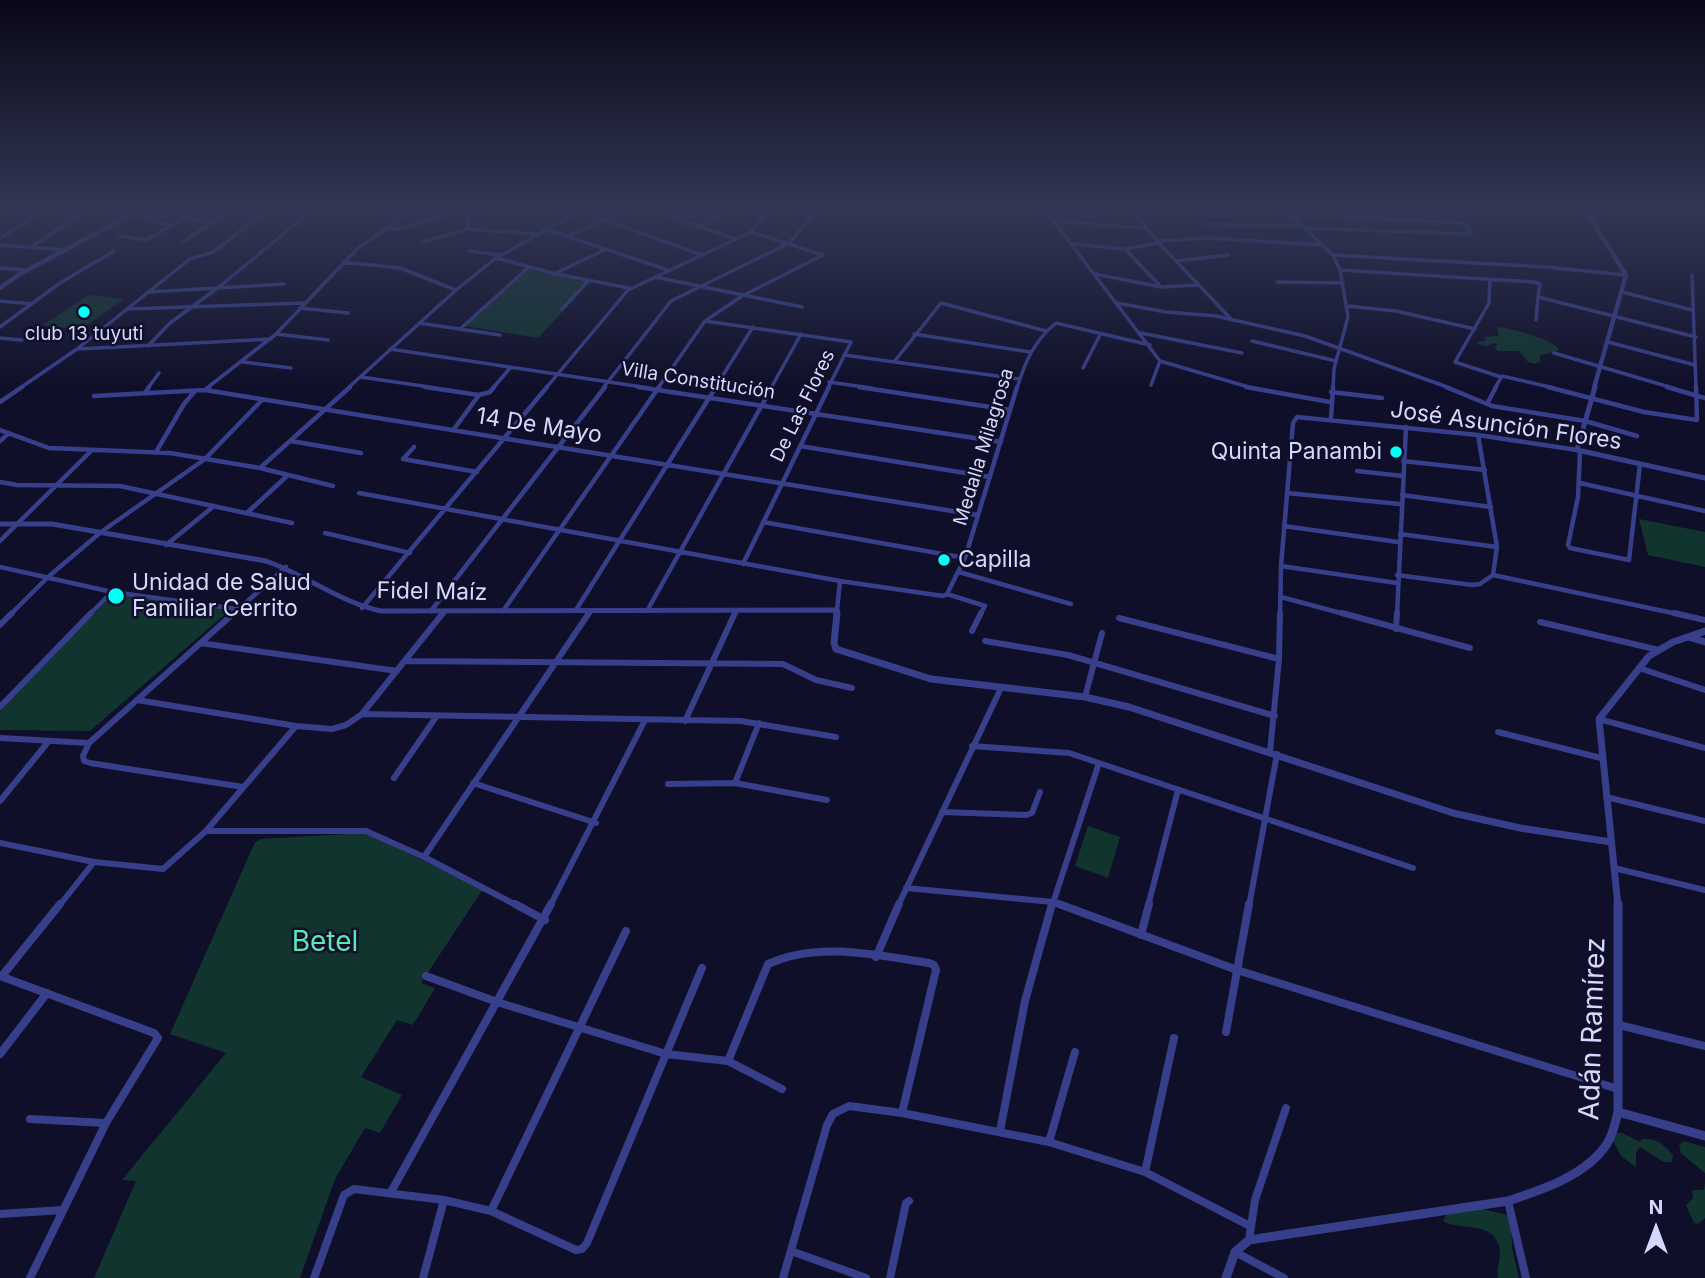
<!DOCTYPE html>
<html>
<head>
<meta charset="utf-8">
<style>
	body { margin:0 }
	#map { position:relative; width:1705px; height:1278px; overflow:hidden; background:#100f29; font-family:Inter,sans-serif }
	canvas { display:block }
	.north { position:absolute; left:1621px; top:1194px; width:70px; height:70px; -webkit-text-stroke:5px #100f29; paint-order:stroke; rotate:0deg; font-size:19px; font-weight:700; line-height:28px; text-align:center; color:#d7d8ff }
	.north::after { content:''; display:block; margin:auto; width:24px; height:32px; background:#d7d8ff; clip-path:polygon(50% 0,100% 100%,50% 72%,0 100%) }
</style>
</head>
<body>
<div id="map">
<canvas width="1705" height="1278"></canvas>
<div class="north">N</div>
</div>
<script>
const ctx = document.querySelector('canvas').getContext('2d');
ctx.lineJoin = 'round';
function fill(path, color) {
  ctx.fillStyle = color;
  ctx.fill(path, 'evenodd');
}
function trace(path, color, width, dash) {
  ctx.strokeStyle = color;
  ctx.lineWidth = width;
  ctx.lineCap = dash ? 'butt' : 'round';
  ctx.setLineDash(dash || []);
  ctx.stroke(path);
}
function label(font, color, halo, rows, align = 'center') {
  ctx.font = font + ' Inter,sans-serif';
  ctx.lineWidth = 5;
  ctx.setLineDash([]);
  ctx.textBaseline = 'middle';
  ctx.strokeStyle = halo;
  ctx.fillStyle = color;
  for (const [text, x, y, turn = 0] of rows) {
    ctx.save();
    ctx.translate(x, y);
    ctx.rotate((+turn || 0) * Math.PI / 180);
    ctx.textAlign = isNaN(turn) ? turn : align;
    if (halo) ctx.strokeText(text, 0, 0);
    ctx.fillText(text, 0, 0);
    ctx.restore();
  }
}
fill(new Path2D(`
	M529,269L589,283L538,338L465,326Z
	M89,295L124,299L80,330L43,325Z
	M1497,327C1510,328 1556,340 1559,350L1540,356V362L1535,364L1528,362L1519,351H1498L1494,347L1498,345L1496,343L1486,346L1478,344L1476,342L1485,341V337L1499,336Z
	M1639,519L1705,532V567L1648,555Z
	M113,594L230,610L90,731L0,730V711Z
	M1088,826L1120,837L1108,878L1075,866Z
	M365,833L483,889L421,983L435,988L413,1025L397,1020L361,1077L402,1095L380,1133L365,1128L335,1179L300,1278H94L136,1181L122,1180L226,1053L170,1034L255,842L261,839Z
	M1615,1133H1622L1640,1142L1642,1139C1656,1137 1664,1145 1673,1155L1672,1162H1664L1640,1147L1636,1152V1167L1621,1156L1612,1139Z
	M1684,1141L1705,1147V1173L1681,1153L1679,1145Z
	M1705,1182V1218L1698,1224L1694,1223L1686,1205L1693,1198L1692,1190H1704Z
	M1458,1207L1483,1209L1511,1216L1512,1248L1519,1278H1498C1496,1267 1502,1257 1499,1246C1492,1221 1462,1231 1443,1221L1446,1215Z`), '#11342e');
trace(new Path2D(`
	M248,211L304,216
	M466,211L468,229
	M481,211L569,215
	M653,211L736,239
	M1046,211L1160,361
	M1133,211L1157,241L1232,320
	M1285,211L1333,255L1340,270L1348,317L1334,369L1333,388
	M133,214L170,226
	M1288,214L1461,223L1465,224L1471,234L1305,228
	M184,218L212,222
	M605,220L702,255
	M1054,221L1145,228
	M1205,224L1302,226
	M698,225L713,220L722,211
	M545,229L668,270
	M383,230L398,229L463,211
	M751,232L823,255
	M120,236L146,240L196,211
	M567,237L623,211
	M0,238L44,211
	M184,241L229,211
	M1157,241L1206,238L1322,245
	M422,242L468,229L538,234
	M1072,244L1125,249L1159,243
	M0,245L67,250
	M31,247L87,211
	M1125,249L1161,287
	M469,251L502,255
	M1333,255L1546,267L1626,275
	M496,258L556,274L629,288
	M1176,261L1229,255
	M343,262L400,268L456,290
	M0,268L27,270
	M1340,270L1534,282L1540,284L1538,297L1696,337
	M556,273L604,250
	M1095,274L1161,287L1199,285
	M1692,275L1696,388
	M655,277L802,307
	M1490,279L1489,303L1455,362L1501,377
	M1277,282L1343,283
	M149,292L284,284
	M1622,292L1692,310
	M0,301L32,304
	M1117,303L1166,312L1216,316L1305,336L1450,388
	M1347,306L1396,311L1475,329
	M300,308L348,313
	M127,309L304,303
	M562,309L589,280
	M1536,320L1538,297
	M705,321L851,342L828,388
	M419,323L500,335
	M0,327L60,283L114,251
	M460,329L529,267
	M1141,333L1242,353
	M276,334L328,340
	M914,334L1030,352
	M0,338L22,340
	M1252,341L1336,361
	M1608,342L1695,365
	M148,346L170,323L219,287L311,211
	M78,349L271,339
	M390,349L649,388
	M1554,353L1673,388
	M844,355L1019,379
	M1160,361L1252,388
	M243,362L291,368
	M894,362L941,303L1046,331
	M1083,368L1100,335
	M361,377L436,388
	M829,382L871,388
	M1151,385L1160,361
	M20,388L77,349L190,259L213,252L267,211
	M148,388L159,373
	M207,388L276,334L358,248L411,211
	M348,388L456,290L496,258L580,211
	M493,388L511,367
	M546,388L628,290L751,232L768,211
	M603,388L671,301L789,243L817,211
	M658,388L705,321L742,296L823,255
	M715,388L753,327
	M771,388L801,334
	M1017,388C1025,362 1034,341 1056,323L1150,345
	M1495,388L1502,376L1554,388`), '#373f8b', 3.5);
trace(new Path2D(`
	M425,387L479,395
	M638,387L1001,442
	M859,387L1010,410
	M1246,387L1330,402
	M1446,387L1492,406L1585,421L1637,436
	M1548,387L1644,412L1697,420L1696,387
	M1667,387L1705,398
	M205,390L209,387
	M1331,392L1382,398
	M145,393L149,387
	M94,396L205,390L977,515
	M0,402L22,387
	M1487,404L1496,387
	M1331,419L1333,387
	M454,429L479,395L490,392L494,387
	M0,430L49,448L170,453L260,468L333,486
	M0,441L9,433
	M291,441L361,453
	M800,446L990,477
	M414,447L403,459L477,472
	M1580,451L1578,497L1568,545L1570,548L1629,560L1640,464
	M156,452L184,404L195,391
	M1403,461L1485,470
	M260,468L350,387
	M1357,471L1403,476
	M0,482L17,485L120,486L292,523
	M1580,483L1705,511
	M359,493L840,581L943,596L947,594L965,558L1017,387
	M1287,493L1400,504
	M1402,495L1491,507
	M247,513L287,476
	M763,522L965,558
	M1284,526L1398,542
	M325,533L410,553
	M1400,534L1497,547
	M0,541L91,451
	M166,545L214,506
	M743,564L829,387
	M1281,566L1397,583
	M0,567L112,592L89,615
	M959,572L1071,604
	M1397,575L1472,585L1480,584L1493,575L1497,547L1478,435
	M1493,575L1682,615
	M112,592L237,609
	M947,594L985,606L980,615
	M1281,597L1348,615
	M362,608L547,387
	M576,610L716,387
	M837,610L840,581
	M431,611L605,387
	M503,611L659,387
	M647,611L772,387
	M10,615L48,577L101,532L205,459L262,400
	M232,615L286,567
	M442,615L445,611
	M588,615L591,611
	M734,615L736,611
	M1280,615L1281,566L1293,423L1297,417L1478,435L1577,450
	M1397,615L1406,427`), '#373f8b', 4.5);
trace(new Path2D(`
	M234,613L89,743L83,756L84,761L90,763L243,787
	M443,613L362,714L741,721L836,737
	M1342,613L1470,648
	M1674,613L1705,620
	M1119,618L1279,659
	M1540,622L1659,650
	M0,625L12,613
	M1396,629L1397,613
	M972,631L981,613
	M985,641L1068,655L1275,716
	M200,643L397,671
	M406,661L783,664L816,680L852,688
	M1639,668L1705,690
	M1085,697L1102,633
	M137,700L296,726L332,729L346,725L362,714
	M0,707L91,613
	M1599,719L1705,748
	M685,721L735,613
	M1498,732L1601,758
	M0,738L89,743
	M972,746L1069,753L1413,868
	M1270,752L1279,659L1280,613
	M394,778L436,717
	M473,783L596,823
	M735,783L827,800
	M668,784L735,783L759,723
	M1606,797L1705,821
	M0,801L48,742
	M942,812L1026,815L1032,813L1040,792
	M206,831H366L424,857
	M0,843L94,862L163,869L206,831L296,726
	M1614,868L1705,890
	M906,888L1053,902L1064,906
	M59,906L94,862
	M518,906L424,857L589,613
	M550,906L645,720
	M898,906L1001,688
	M1052,906L1099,763
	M1148,906L1178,790
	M1249,906L1277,754`), '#373f8b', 6);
trace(new Path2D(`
	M515,904L545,920
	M1059,904L1237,970L1618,1089
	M1141,935L1149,904
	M876,957L899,904
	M0,976L154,1033L158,1038L106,1123L30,1278
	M2,976L60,904
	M426,976L497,1002L666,1054L728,1061L782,1089
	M1619,1025L1705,1046
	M1226,1032L1249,904
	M0,1054L47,993
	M728,1061L768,964C818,941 877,955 929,963L934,965L936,970L902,1113
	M30,1119L106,1123
	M1000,1131L1025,1001L1052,904
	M1049,1142L1075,1052
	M1145,1172L1174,1038
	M391,1192L551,904
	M1508,1201L1526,1278
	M491,1211L626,931
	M0,1214L63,1210
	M1249,1240L1255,1200L1286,1108
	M791,1251L866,1278
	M1235,1252L1284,1278
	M314,1278L344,1195L354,1189L444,1200L491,1211L576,1250L582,1249L587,1243L702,968
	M423,1278L444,1200
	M783,1278L827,1125L833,1114L849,1106L902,1113L1049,1142L1145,1172L1250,1226
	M890,1278L906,1203L909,1201`), '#373f8b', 8);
trace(new Path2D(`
	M1586,211L1626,275L1594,388
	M0,288L20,274L138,211`), '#373f8b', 4.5);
trace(new Path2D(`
	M1595,387L1577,450L1705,478
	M0,524H52L266,561C306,575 339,602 381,611L837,610V615`), '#373f8b', 5);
trace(new Path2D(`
	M837,613L834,643L836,649L931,679L1085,697L1129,707L1453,813L1520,828L1611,842
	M1688,637L1705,642
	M1618,906L1599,719L1649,656L1673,642L1705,631`), '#373f8b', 7);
trace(new Path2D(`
	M1618,1112L1705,1136
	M1226,1278L1235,1252L1249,1240L1508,1201C1541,1190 1582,1177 1604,1148C1612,1138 1615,1124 1618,1112V904`), '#373f8b', 9);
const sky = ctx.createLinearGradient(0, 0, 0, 390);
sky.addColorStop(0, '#090817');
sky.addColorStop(0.54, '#313754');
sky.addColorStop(1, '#31375400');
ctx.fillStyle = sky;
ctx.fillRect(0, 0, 1705, 390);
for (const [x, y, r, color] of [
	[84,312,7,"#03fff6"],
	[1396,452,7,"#03fff6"],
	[944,560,7,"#03fff6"],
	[116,596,9,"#03fff6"]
]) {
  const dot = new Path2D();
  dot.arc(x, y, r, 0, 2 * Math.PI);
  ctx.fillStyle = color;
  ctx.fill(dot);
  trace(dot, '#100f29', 2.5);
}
label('19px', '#d7d8ff', '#100f29', [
	["club 13 tuyuti",84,334]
]);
label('19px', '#d7d8ff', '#100f29', [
	["Villa Constitución",698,381,9],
	["De Las Flores",803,406,-64],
	["Medalla Milagrosa",984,447,-73]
]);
label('23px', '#d7d8ff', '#100f29', [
	["14 De Mayo",539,426,9],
	["José Asunción Flores",1506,426,8],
	["Fidel Maíz",432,592,1]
]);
label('23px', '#d7d8ff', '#100f29', [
	["Quinta Panambi",1382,452,"right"],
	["Capilla",958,560],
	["Unidad de Salud",132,583],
	["Familiar Cerrito",132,609]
], 'left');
label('28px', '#5be7b1', '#100f29', [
	["Betel",325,943]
]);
label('28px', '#d7d8ff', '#100f29', [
	["Adán Ramírez",1593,1029,-88]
]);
</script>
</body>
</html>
